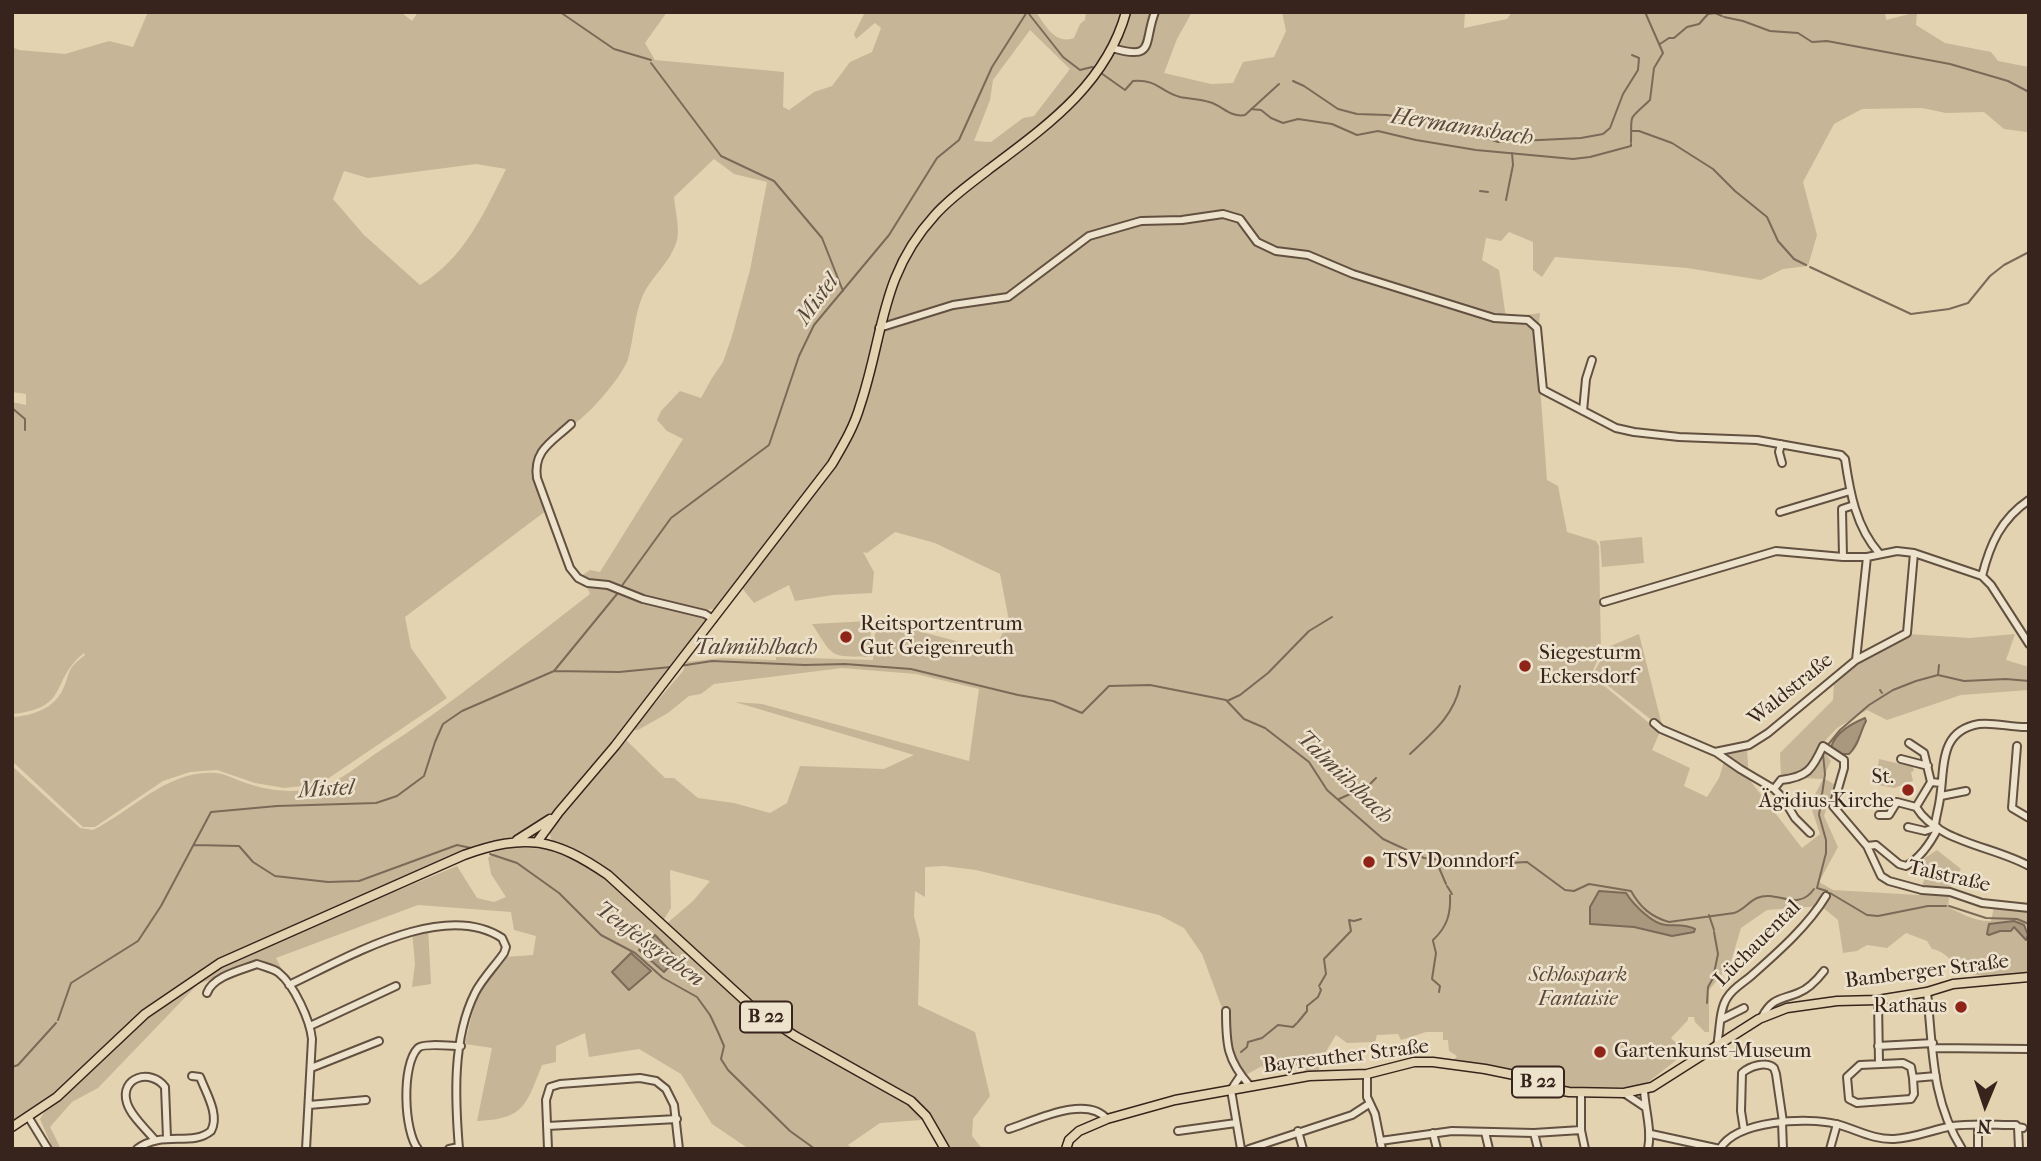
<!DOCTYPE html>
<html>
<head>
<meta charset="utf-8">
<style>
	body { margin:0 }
	#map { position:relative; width:2041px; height:1161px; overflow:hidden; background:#e4d3b0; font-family:"IM FELL French Canon",serif }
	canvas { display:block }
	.frame { position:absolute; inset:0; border:14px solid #37241c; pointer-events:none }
	.north { position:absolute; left:1950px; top:1070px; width:70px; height:70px; -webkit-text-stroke:5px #ede2cc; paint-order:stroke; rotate:182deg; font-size:19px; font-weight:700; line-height:28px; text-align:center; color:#37241c }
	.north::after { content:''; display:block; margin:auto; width:24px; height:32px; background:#37241c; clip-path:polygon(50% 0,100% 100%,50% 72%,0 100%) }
</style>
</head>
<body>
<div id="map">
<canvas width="2041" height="1161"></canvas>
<div class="frame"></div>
<div class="north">N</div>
</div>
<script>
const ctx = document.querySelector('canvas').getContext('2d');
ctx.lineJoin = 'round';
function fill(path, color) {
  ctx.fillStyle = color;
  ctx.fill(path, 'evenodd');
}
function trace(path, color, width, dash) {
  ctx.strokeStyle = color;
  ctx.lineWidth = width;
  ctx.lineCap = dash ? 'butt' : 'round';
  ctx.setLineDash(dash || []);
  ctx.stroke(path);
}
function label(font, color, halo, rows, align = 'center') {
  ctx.font = font + ' "IM FELL French Canon",serif';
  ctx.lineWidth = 5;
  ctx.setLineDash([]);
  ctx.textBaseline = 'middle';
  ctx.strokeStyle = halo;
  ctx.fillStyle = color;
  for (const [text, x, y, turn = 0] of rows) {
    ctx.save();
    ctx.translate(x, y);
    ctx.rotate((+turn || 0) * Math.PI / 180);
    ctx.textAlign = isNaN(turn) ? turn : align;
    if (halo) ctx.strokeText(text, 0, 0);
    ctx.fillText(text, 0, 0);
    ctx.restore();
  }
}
fill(new Path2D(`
	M148,12H401L412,21L418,12H667L645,43L655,60L784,72L783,107L789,110L814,92L832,86L850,62L872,52L881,28L875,23L856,39L854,34L865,12H1036C1045,25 1055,45 1074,38L1080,24L1085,20L1086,12H1192L1177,39L1164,73L1211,84L1233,83L1243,62L1274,57L1286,31L1282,12H1465L1464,28L1507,19L1512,12H1885L1886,20L1917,12L1916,25L1945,43L1991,52L1998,61L2029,67L2027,132L2004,129L1984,112L1946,113L1922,108L1862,109L1834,124L1803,182L1817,235L1808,266L1783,269L1761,280L1687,268L1555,257L1542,277L1533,270V242L1509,232L1501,241L1486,238L1482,260L1499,270L1506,318L1540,313L1537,345L1547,480L1558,486L1567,532L1596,541L1599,546L1601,652L1591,675L1660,732L1652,750L1690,768L1684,786L1707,797L1719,778L1726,755L1747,749L1749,779L1802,848L1820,834L1810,804L1823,779L1781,777L1780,753L1833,700L1834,683L1831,674L1908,634L1970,638L2015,634L2006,660L2029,667V690L1961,695L1887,720L1867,710L1837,728L1820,746L1831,761L1823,778L1834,784L1824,816L1838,847L1819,882L1833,890L1919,895L1926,874L1914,865L1937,850L1961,869L1950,888L1948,907C1962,914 1976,922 1991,921L1994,907L2029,909V974C2011,975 1984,980 1968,972C1954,966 1946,951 1932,949L1927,941L1906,933L1887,948L1867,945L1857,951L1843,953L1838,920L1821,906L1767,910L1741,928L1730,965L1709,990V1032H1705L1695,1022L1694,1017H1688V1020L1671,1038L1683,1050L1691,1045L1693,1047L1642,1087L1562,1088L1453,1062L1457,1056L1449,1051L1448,1040H1443V1032H1426L1401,1040L1398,1034L1377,1035L1375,1042L1347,1043L1336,1035L1319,1063V1072L1306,1073L1300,1065L1265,1072L1262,1066L1242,1077L1228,1052L1222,1008L1202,954L1184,928L1159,915L976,870L944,866L925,867V897L915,891L914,916L920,940L918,1005L975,1032L990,1096L973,1119L972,1136L980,1146L987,1149H948L917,1103L750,1003L665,925L693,901L710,881L670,870L671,908L663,921L616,879L556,844L551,839L549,829L625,739L665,778H674L698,798L734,803L770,813L787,803L800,766L884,769L914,755L735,702L762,704L969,761L979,689L916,674L842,668L714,684L701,694L689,696L668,713L638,730H632L683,671L686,662L721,658L776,660V657L873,660L876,620L983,648L998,642L1009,621L1000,574L935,543L895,532L867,553L863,552L874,572L872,593L833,595L795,601L789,585L754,603L738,583L715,609L699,610L708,624L599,762L556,812L544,822L521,835L485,843L323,912L326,920L457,866L477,898L494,902L506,897L491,874L488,858L496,850L511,847L546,849L574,857L603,876L625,895L737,998L905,1102L922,1120L880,1123L848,1145L854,1149H749L712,1124L681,1074L639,1049L589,1057L585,1033L556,1046V1062L542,1065C526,1105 525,1119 477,1121L492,1048L465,1044L477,993L505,957L533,955L536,936L514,930L511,912L418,905L276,958L283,972L260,962L198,984L98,1088L72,1102L50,1127L61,1149H53L40,1119L45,1111L67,1094L61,1087L44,1102L12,1122V766L80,828L93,830C132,811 168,769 216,773C226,774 236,780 246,783C269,791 295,794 319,787C340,782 360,764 378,752C452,704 520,648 590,594L587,587L574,581L590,570L600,572L683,439L667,431L657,420L661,411L680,391L701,398L712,378L723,362L732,336L750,270L767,182L734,174L714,159L674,197C675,210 680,228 677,240C671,262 652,276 643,295C634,315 634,338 628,359C623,376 581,426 564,429L535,464L547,510L405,617L411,648L447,698L320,784L284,788L255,783L217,770L190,772L163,781L95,827H83L12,761V717C30,716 51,710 61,693C72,673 63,672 85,655L84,653C49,681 71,708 12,714V402L26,405V394L12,392V47L19,50L65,54L109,41L133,47ZM1030,30L1070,69L1034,116L1023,118L991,142L974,141L990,100L993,80ZM476,164L506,169C484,213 464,259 420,285L364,235L333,199L344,171L368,178Z
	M1642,537L1644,563L1602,567L1600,541Z
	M870,621L872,657C830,656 835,660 812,624Z
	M1639,634L1663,729L1593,674L1608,647Z
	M1879,759L1913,767L1914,771L1911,772L1913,781L1894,788L1878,785L1876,778Z
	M428,927L431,984L412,987L415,964L412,931Z`), '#c7b597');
const water = new Path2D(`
	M1865,718L1866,721C1860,732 1859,745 1849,754H1842L1831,747C1836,732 1851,724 1865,718Z
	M1599,891L1626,893C1633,904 1652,924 1666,925C1677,926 1685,924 1695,929L1694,932L1672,936L1634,927L1590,924V907Z
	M2014,921L2024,925L2028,935L2026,940L2014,927L2011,931H2000L1989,935L1987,934L1989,924Z
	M655,935L677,958L664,972L639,950Z
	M631,953L651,971L629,990L612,972Z`);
fill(water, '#a9987e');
trace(water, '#7b6a57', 2);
trace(new Path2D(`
	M560,12L614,49L651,60
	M1029,14L1063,57L1080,70L1092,67L1095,68
	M1724,17L1743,21L1770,31L1798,33L1812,42L1827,41L1950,64L2008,81L2029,92
	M1660,44L1669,38H1674L1687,27L1699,24L1708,14L1715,13L1722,16
	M651,63L721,156L774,181L822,238L843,291
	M1101,73L1125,90L1133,81C1158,79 1160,92 1180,97C1190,99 1200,99 1209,102C1222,105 1230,118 1245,115L1279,84
	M1293,81L1304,86L1338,109L1357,114L1387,115L1442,123L1498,142L1581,138L1603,134L1610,128L1623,94L1638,70L1639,58L1632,55
	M1251,109L1261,110L1271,118L1283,123L1298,119L1332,124L1357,135L1378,131L1416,140L1476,150L1573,159L1590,157L1631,146V144
	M1632,131H1639L1672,143L1713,169L1735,191L1767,217L1778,241L1794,259L1806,265
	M1631,142C1632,112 1627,122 1650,100L1654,68L1663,53L1645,12
	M1480,191L1488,192
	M1506,200L1513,165L1512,153
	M1810,267L1911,314L1949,309L1968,303L1990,276L2004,265L2027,253
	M12,408L25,419V430
	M621,587L671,518L769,445L799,356L814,325L889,235L937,158L959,140L992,67L1027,12
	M680,666L712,661L805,665L845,664L911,669L1018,695L1053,701L1082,713L1109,686L1150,685L1226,700L1244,719L1265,728L1309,762L1327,790L1383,839L1424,858L1469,863L1488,860L1509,863L1527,862L1565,890L1574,891L1589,884L1631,891C1640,907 1651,917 1669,922L1734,913C1744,910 1748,902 1757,898C1777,889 1797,913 1814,889
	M554,671L619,672L671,667
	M1938,675L1939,665
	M1880,690L1882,693
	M1227,701L1240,695L1268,673L1309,631L1332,617
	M1827,746L1840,730L1869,705L1893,690L1916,681L1938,675L1964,681L2006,679L2029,681
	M1410,754C1432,733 1453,717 1460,686
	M1823,754L1825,774L1819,815L1826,840V853L1817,888L1827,891
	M1339,799L1368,786L1376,778
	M194,845L239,846L253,862L275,876L328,882L359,881L457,845L471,848
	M490,854L517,863L559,893L601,935L635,953L663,978L697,997L710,1015L718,1032L724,1046L721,1059L728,1070L790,1131L815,1149
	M1437,863L1446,884
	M1447,886L1452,894
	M1830,893L1867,915L1878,916L1928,906H1946
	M1949,906L1986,918L2017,919L2029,924
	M1709,915L1714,930
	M1433,940C1447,927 1451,914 1450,895
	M1433,941L1436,953L1432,979L1440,986L1439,992
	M1319,986L1326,974L1324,959L1351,931L1349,920L1354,921L1361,919
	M1707,1003L1708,987L1713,978L1718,954L1714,932
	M58,1020L71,983L138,941L161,906L211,812L277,806L376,803L397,796L424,776L435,742L443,724L462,711L554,671L617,594
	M1298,1022L1307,1011V1006L1318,997L1321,990L1320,988
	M1241,1052L1247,1047L1248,1042L1262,1038L1278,1025L1293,1027L1297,1023
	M12,1067L18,1065L56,1023`), '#7b6a57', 2);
const minor = new Path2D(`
	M1112,48C1156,61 1143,43 1155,12
	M879,328L953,305L1008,297L1089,236L1141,221L1182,220L1223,214L1240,219L1257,242L1276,251L1308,255L1353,274L1494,318L1528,320L1537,328L1543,390L1616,428L1634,432L1679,437L1757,440L1841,455L1845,459C1850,493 1856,527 1879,553
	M1583,411L1586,379L1592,360
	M571,424C552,442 533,450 537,478L570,568L578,578L588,583L608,585L643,599L705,614L713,619
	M1781,444L1779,452L1782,463
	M1780,512L1850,491
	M1843,557L1842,509L1854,505
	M1982,576C1990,544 2001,519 2029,500
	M1604,602L1776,551L1843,557H1867L1897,551L1914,553L1982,576L1991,585L2029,644
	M1856,660L1867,557
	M1654,723L1661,729L1715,752L1749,745L1768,733L1856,660L1907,633L1914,553
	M1909,743L1924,753L1931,782
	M2017,746L2012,808L2029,818
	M1717,753L1740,769L1774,789L1783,798L1795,818L1810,833
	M1901,759L1928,766
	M1941,783L1931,782L1916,807C1938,843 1994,846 2029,866
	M1774,789L1781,780C1807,777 1812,770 1823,746L1844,760V768L1833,806L1867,846L1881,876L1889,881L1922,890L1950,892L1982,903L2029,908
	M1941,796L1966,791
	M1879,815H1889L1897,802L1916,807
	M1935,825C1936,816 1939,807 1940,798C1945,768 1938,731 1979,724C1995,722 2013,728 2029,727
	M1908,827L1925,831L1937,827
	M1867,846L1876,845L1899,864L1906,866C1920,858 1931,842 1938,828
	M289,985C345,959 443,899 502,938L506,947L504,953C495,966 482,979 475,993C452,1039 455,1099 459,1149
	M1927,992C1933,1048 1931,1100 1962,1149
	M207,993C213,976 242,970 257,964C264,967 273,968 279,973C294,985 310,1020 312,1039L306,1149
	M1878,1000L1879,1064
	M1226,1011C1226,1045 1227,1060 1250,1086
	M1762,1017C1772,998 1780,1000 1798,993C1809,989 1817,980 1824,971
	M1722,1019L1744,1008
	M310,1026L396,986
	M1717,1046C1720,1032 1719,1010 1727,998C1733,988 1743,983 1751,976C1777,953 1808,926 1826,896
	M1878,1046L1933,1043
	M1933,1048L2028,1049
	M311,1068L379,1041
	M1367,1074V1097L1375,1114L1382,1149
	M1241,1075L1231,1090L1241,1149
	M1913,1078L1914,1094L1911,1099L1857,1103L1849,1099L1847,1077L1860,1065L1903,1063L1911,1067L1913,1078L1936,1076
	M1644,1090C1645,1110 1652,1130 1648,1149
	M1581,1092V1130L1585,1149
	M1624,1093L1645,1107
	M309,1105L366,1100
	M29,1118L48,1149
	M1782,1122L1783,1149
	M1978,1125V1149
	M547,1126L677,1119
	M1009,1129C1034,1121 1086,1094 1107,1119
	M1744,1130L1741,1111L1742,1073C1750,1066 1766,1061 1774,1068L1776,1074L1783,1122
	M1178,1131L1236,1123
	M1298,1131L1303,1149
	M1485,1132L1489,1149
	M1433,1133L1437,1149
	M1534,1133L1538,1149
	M1651,1134L1720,1149
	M154,1139C145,1128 131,1116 127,1103C119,1077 151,1068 165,1087L167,1138
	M1380,1141L1452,1131L1534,1133L1581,1130
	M137,1149C162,1130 192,1147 211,1131C220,1115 206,1093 200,1077L192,1076
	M418,1149C404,1132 401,1065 418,1048C423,1043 452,1046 461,1046
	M449,1149L459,1147
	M548,1149L546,1100L550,1087L560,1084L640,1078L656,1081L666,1089L674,1105L679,1149
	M1249,1149L1352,1115L1369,1104
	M1720,1149C1736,1120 1808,1117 1836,1124C1856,1129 1873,1140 1894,1139C1914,1138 1932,1130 1952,1126C1972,1123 1995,1125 2016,1125L2018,1127
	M1830,1149L1837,1124
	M2019,1149L2018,1127L2023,1128`);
const major = new Path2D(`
	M517,840L550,819
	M537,842L559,812L615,746L832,464C843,445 854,427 860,406C884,335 880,275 935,215C950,198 970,184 988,170C1045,127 1106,85 1126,12
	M12,1127L57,1097L145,1014L220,963L464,855C526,833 554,838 608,875L753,1008L795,1036L911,1101L926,1116L945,1149
	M1066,1149L1069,1140L1079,1131L1107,1119L1175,1100L1309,1076L1367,1074L1414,1062H1433L1485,1069L1529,1078L1558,1090L1569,1092L1624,1093L1652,1087L1759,1019L1787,1008L1837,1001L1878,1000L1927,992L1953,984L2029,977`);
trace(minor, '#625041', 10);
trace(major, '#37241c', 11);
trace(minor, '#ede2cc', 6);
trace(major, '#e4d3b0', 8);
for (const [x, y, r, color] of [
	[846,637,7,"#8f2418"],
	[1525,666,7,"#8f2418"],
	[1908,790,7,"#8f2418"],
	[1369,862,7,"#8f2418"],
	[1961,1007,7,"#8f2418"],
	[1600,1052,7,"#8f2418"]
]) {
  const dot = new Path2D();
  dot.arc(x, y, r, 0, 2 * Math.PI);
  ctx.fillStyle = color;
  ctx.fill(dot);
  trace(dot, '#ede2cc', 2.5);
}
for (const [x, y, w] of [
	[766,1017,52],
	[1538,1082,52]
]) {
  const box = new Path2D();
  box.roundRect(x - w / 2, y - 15.5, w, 31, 5);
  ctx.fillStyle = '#ede2cc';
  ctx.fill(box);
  trace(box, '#37241c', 2);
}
label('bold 19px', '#37241c', null, [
	["B 22",766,1017],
	["B 22",1538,1082]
]);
label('21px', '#37241c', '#ede2cc', [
	["Reitsportzentrum",860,625],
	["Gut Geigenreuth",860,649],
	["Siegesturm",1539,654],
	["Eckersdorf",1539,678],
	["St.",1894,778,"right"],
	["Ägidius-Kirche",1894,802,"right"],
	["TSV Donndorf",1383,862],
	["Rathaus",1947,1007,"right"],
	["Gartenkunst-Museum",1614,1052]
], 'left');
label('21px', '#37241c', '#ede2cc', [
	["Waldstraße",1791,690,-39],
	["Talstraße",1949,877,13],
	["Lüchauental",1758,944,-45],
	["Bamberger Straße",1927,972,-7],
	["Bayreuther Straße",1346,1057,-7]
]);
label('italic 21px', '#5b483b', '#ede2cc', [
	["Schlosspark",1578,976],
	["Fantaisie",1578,1000]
]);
label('italic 23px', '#594739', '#ede2cc', [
	["Hermannsbach",1462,128,9],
	["Mistel",818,300,-54],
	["Talmühlbach",756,648],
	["Talmühlbach",1344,778,44],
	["Mistel",326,790,-3],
	["Teufelsgraben",649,945,36]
]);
</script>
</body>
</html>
